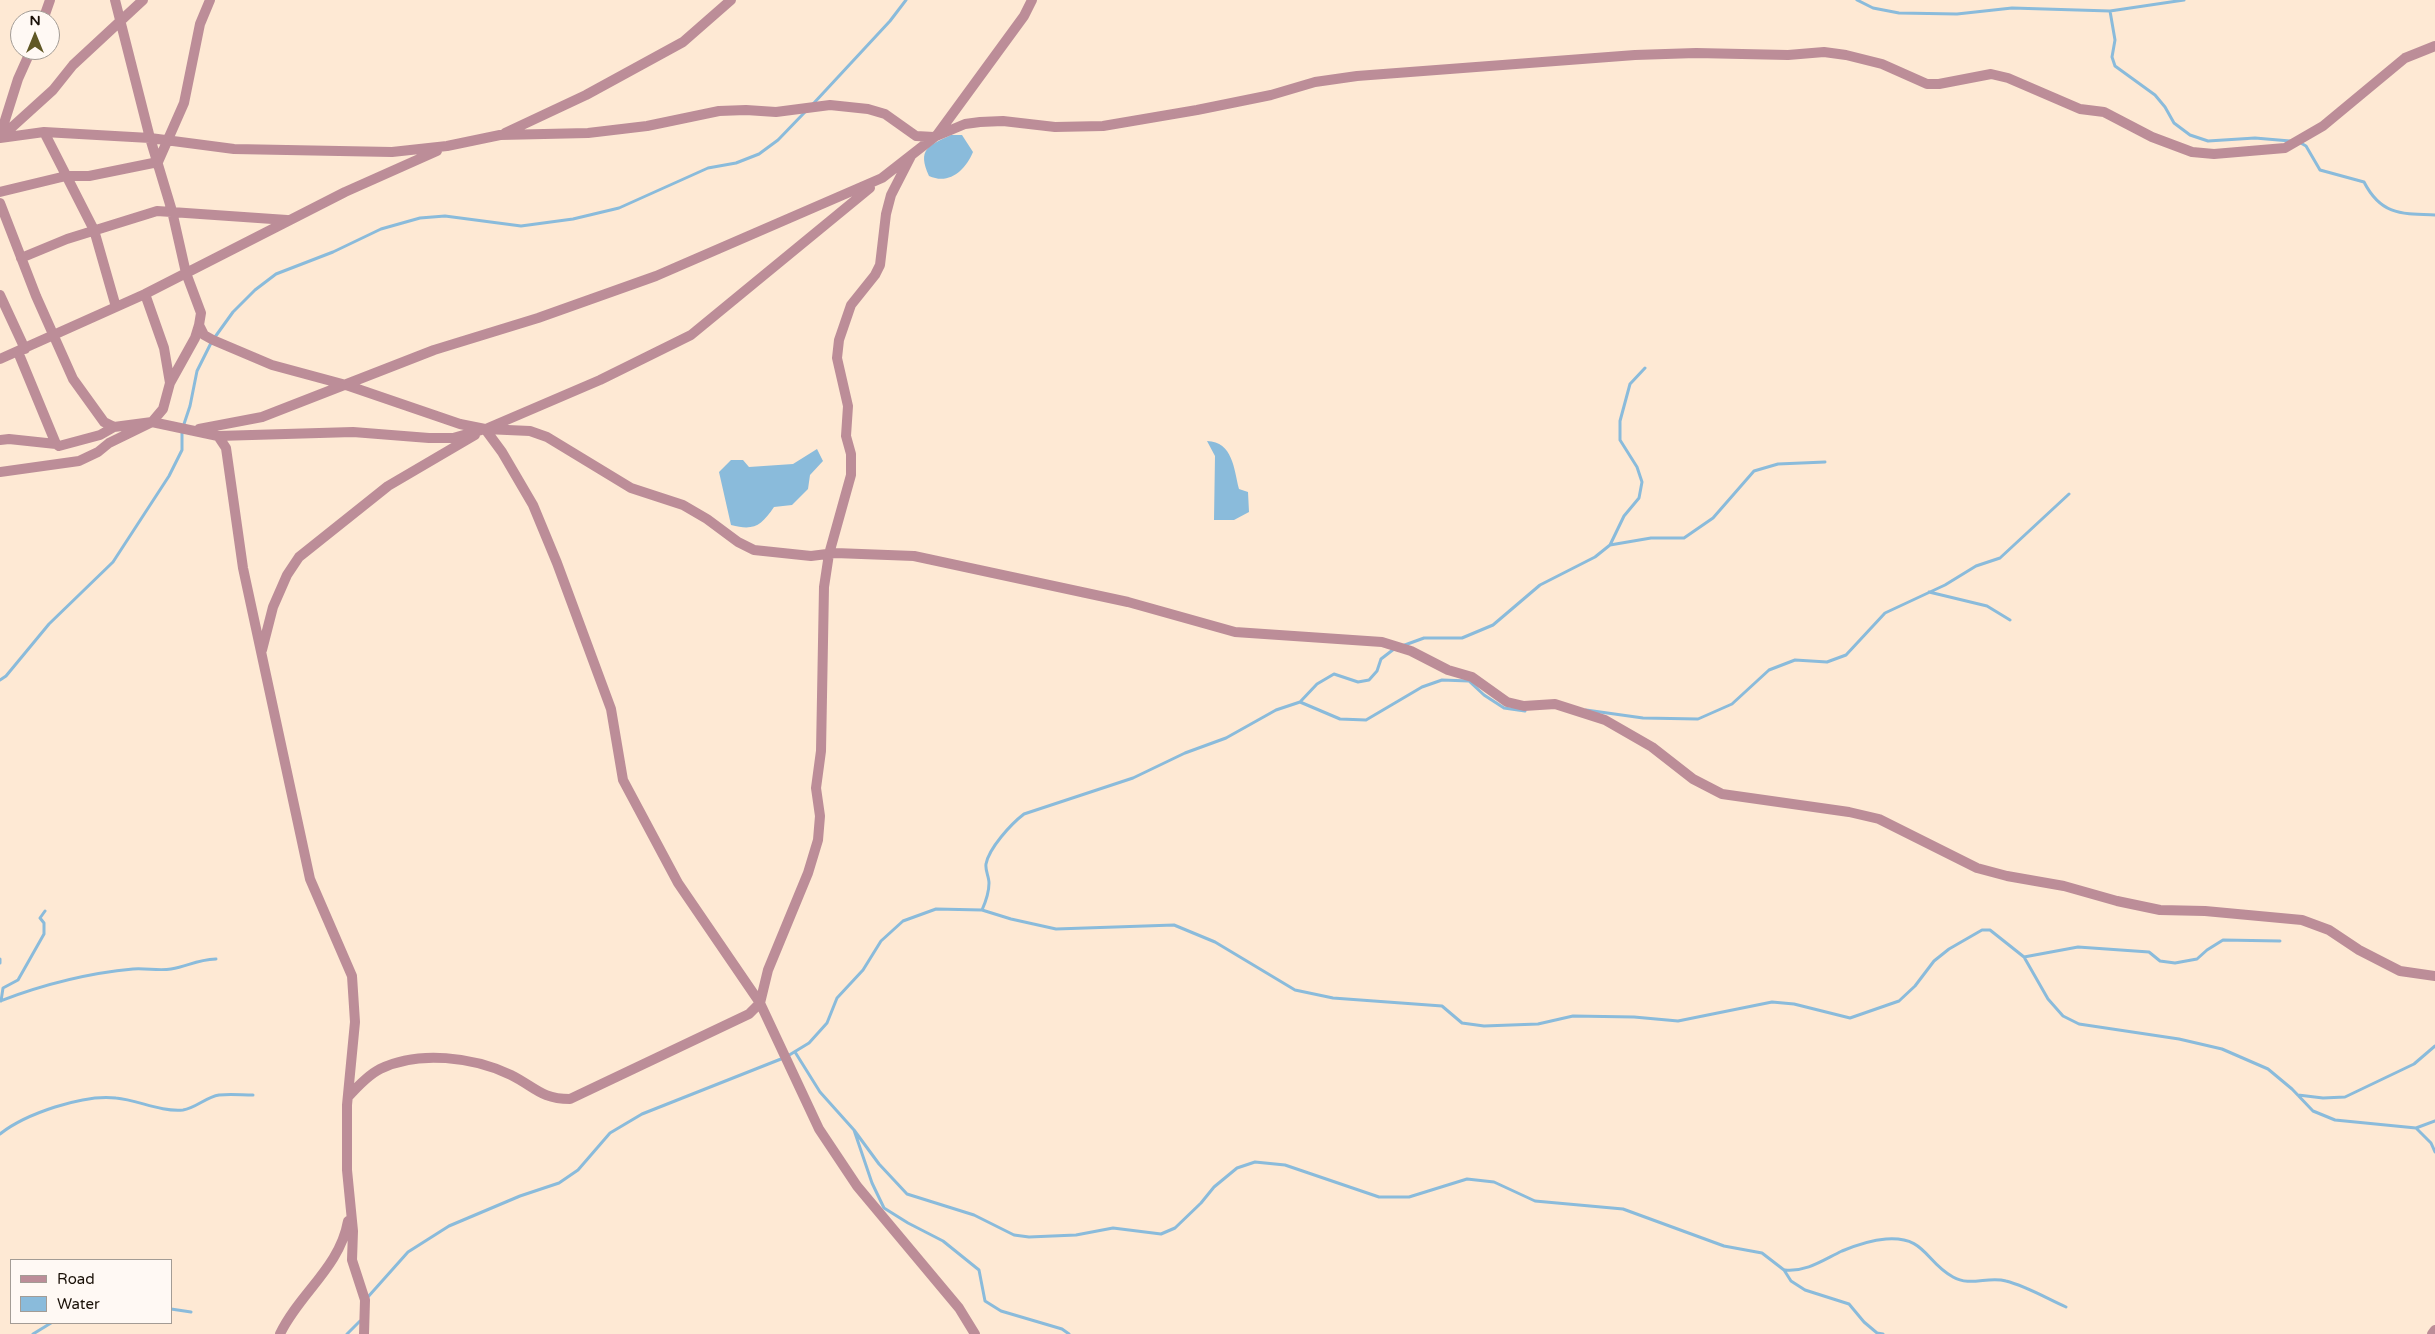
<!DOCTYPE html>
<html>
<head>
<meta charset="utf-8">
<style>
	body { margin:0 }
	#map { position:relative; width:2435px; height:1334px; overflow:hidden; background:#fee9d4; font-family:"Varela Round",sans-serif }
	canvas { display:block }
	.legend { position:absolute; left:10px; top:1259px; width:162px; height:65px; box-sizing:border-box; background:#fff9f4; border:1px solid #a39c95; margin:0; padding:6px 9px; list-style:none; font-size:15px; color:#191007 }
	.legend li { display:flex; align-items:center; gap:10px; height:25px }
	.legend b { width:25px; border:1px solid #a39c95 }
	.north { position:absolute; left:10px; top:10px; width:50px; height:50px; box-sizing:border-box; background:#fff9f4; border:1px solid #a39c95; border-radius:50%; rotate:0deg; font-size:14px; font-weight:700; line-height:20px; text-align:center; color:#191007 }
	.north::after { content:''; display:block; margin:auto; width:18px; height:22px; background:#605825; clip-path:polygon(50% 0,100% 100%,50% 72%,0 100%) }
</style>
</head>
<body>
<div id="map">
<canvas width="2435" height="1334"></canvas>
<ul class="legend">
<li><b style="height:6px;background:#bc8d98"></b>Road</li>
<li><b style="height:14px;background:#8abbdb"></b>Water</li>
</ul>
<div class="north">N</div>
</div>
<script>
const ctx = document.querySelector('canvas').getContext('2d');
ctx.lineJoin = 'round';
function fill(path, color) {
  ctx.fillStyle = color;
  ctx.fill(path, 'evenodd');
}
function trace(path, color, width, dash) {
  ctx.strokeStyle = color;
  ctx.lineWidth = width;
  ctx.lineCap = dash ? 'butt' : 'round';
  ctx.setLineDash(dash || []);
  ctx.stroke(path);
}
fill(new Path2D(`
	M951,135H962L973,152C965,171 949,185 929,176C917,149 928,146 951,135Z
	M1207,441C1233,442 1234,469 1239,489L1248,492L1249,512L1234,520H1214L1215,456Z
	M817,449L823,461L810,475L808,489L792,505L774,507C761,526 754,531 731,525L719,472L731,460H743L749,467L793,464Z`), '#8abbdb');
trace(new Path2D(`
	M1857,0L1873,8L1899,13L1957,14L2012,8L2110,11L2184,0
	M2110,11L2115,40L2112,57L2115,66L2155,95L2165,107L2174,123L2190,135L2208,141L2255,138L2290,141
	M813,104L890,21L906,0
	M2299,142L2306,146L2320,170L2364,182C2381,215 2401,214 2435,215
	M215,337L233,312L255,290L276,274L333,252L381,229L420,218L445,216L521,226L573,219L619,208L708,168L736,163L759,154L778,140L805,112
	M1610,545L1624,516L1639,498L1642,482L1637,467L1620,440V421L1630,384L1645,368
	M1929,592L1987,606L2010,620
	M1402,646L1424,638H1462L1493,625L1540,585L1595,557L1610,545L1651,538H1684L1713,518L1754,471L1778,464L1825,462
	M0,680L6,676L49,624L113,562L169,476L182,450V430L190,406L197,371L211,343
	M1300,702L1317,684L1334,674L1358,682L1369,680L1377,671L1381,659L1394,649
	M1586,710L1643,718L1698,719L1732,704L1769,670L1795,660L1827,662L1846,655L1885,613L1945,585L1976,566L2000,558L2069,494
	M982,910C986,901 989,893 989,883C989,877 985,870 986,864C989,848 1011,824 1024,814L1133,778L1185,753L1226,738L1276,710L1300,702L1340,719L1366,720L1422,687L1442,680L1469,681L1484,695L1504,708L1525,711
	M2024,957L2078,947L2149,952L2160,961L2175,963L2197,959L2207,950L2223,940L2280,941
	M0,959V963
	M0,1001C42,985 89,973 133,969C146,968 159,971 171,969C189,966 195,960 216,959
	M1,1001L3,988L18,980L44,934V923L40,918L45,911
	M795,1052L820,1092L854,1130L872,1183L884,1208L908,1223L943,1241L979,1270L985,1301L1001,1311L1062,1329L1069,1334
	M2298,1095L2323,1098L2345,1097L2414,1064L2435,1046
	M2416,1128L2435,1121
	M854,1130L879,1164L907,1194L974,1215L1014,1235L1029,1237L1076,1235L1113,1228L1161,1234L1175,1228L1201,1203L1214,1187L1237,1168L1255,1162L1285,1165L1379,1197H1409L1467,1179L1494,1182L1535,1201L1623,1209L1724,1246L1762,1253L1784,1270L1791,1281L1805,1290L1849,1304L1864,1322L1877,1333L1883,1334
	M0,1134C25,1114 83,1094 116,1098C138,1100 160,1112 183,1110C196,1108 206,1097 219,1095C230,1094 242,1095 253,1095
	M1785,1270C1807,1272 1823,1260 1842,1251C1854,1246 1873,1240 1886,1239C1926,1236 1925,1262 1953,1277C1970,1287 1988,1276 2006,1281C2026,1286 2046,1298 2066,1307
	M367,1298L408,1252L449,1226L520,1196L559,1183L578,1170L610,1133L642,1114L786,1057L809,1043L827,1023L837,998L863,970L881,941L903,921L936,909L982,910L1011,919L1056,929L1174,925L1215,942L1295,990L1333,998L1442,1006L1462,1023L1484,1026L1538,1024L1573,1016L1634,1017L1678,1021L1772,1002L1794,1004L1850,1018L1899,1001L1915,986L1934,961L1949,949L1982,930H1990L2024,957L2048,999L2063,1016L2079,1024L2179,1039L2222,1049L2268,1069L2292,1089L2313,1111L2335,1120L2416,1128L2431,1143L2435,1152
	M171,1309L191,1312
	M33,1334L51,1323
	M347,1334L360,1321`), '#8abbdb', 3);
trace(new Path2D(`
	M115,0L150,138L172,211L186,273L201,313L199,325L204,335L213,340L272,365L346,385L460,424L485,429L530,431L547,437L631,488L683,505L707,519L738,542L754,550L811,556L835,553L914,556L1128,602L1235,632L1382,642L1411,651L1448,670L1472,677L1507,702L1524,706L1555,704L1605,720L1652,747L1693,779L1722,794L1849,812L1879,819L1977,868L2007,876L2064,886L2117,901L2160,910L2205,911L2302,920L2329,930L2359,950L2400,971L2435,976
	M43,20L50,0
	M44,132L94,230L116,307
	M505,133L586,95L683,42L731,0
	M0,136L18,79L31,50
	M0,138L44,132L150,138L234,149L392,152L447,146L500,135L588,133L647,126L719,111L746,110L776,112L830,105L868,109L885,114L916,136L934,137L965,124L980,122L1003,121L1055,127L1103,126L1197,110L1271,95L1315,82L1357,76L1635,55L1696,53L1788,55L1824,52L1846,55L1882,64L1927,84H1939L1991,74L2008,78L2080,109L2104,112L2152,137L2192,152L2214,154L2285,148L2323,126L2405,58L2435,46
	M0,138L53,90L73,65L143,0
	M0,192L66,176H89L158,162L184,103L200,24L210,0
	M0,203L36,296L73,379L104,422L114,427L152,422L218,436L226,448L243,568L310,879L352,976L355,1022L347,1105V1170L353,1231L352,1260L365,1300L364,1334
	M21,258L67,239L157,211L287,220
	M145,294L164,348L170,383
	M0,295L25,349
	M18,352L56,444L59,446L100,435L114,427
	M0,359L145,294L345,192L437,151
	M488,428L600,380L691,335L870,188
	M199,429L262,417L434,350L538,318L656,276L882,178L937,135L1024,16L1032,0
	M218,436L353,432L429,438H453L485,429L502,452L533,505L557,563L611,709L623,780L678,883L760,1003L819,1129L857,1186L959,1308L975,1334
	M0,440L9,439L56,444
	M0,472L79,461L98,452L109,443L152,422L163,409L170,383L195,338L199,325
	M262,650L273,607L287,575L299,557L388,486L475,435
	M348,1097C357,1087 368,1075 380,1069C418,1050 474,1057 511,1075C535,1087 541,1099 570,1099L749,1014L760,1003L768,970L808,873L818,840L820,816L816,788L821,751L824,587L829,554L851,475V454L846,436L848,406L837,358L839,340L851,305L875,275L880,265L886,214L891,195L911,156
	M280,1334C299,1294 340,1267 348,1221
	M2432,1334L2435,1330`), '#bc8d98', 10);
</script>
</body>
</html>
